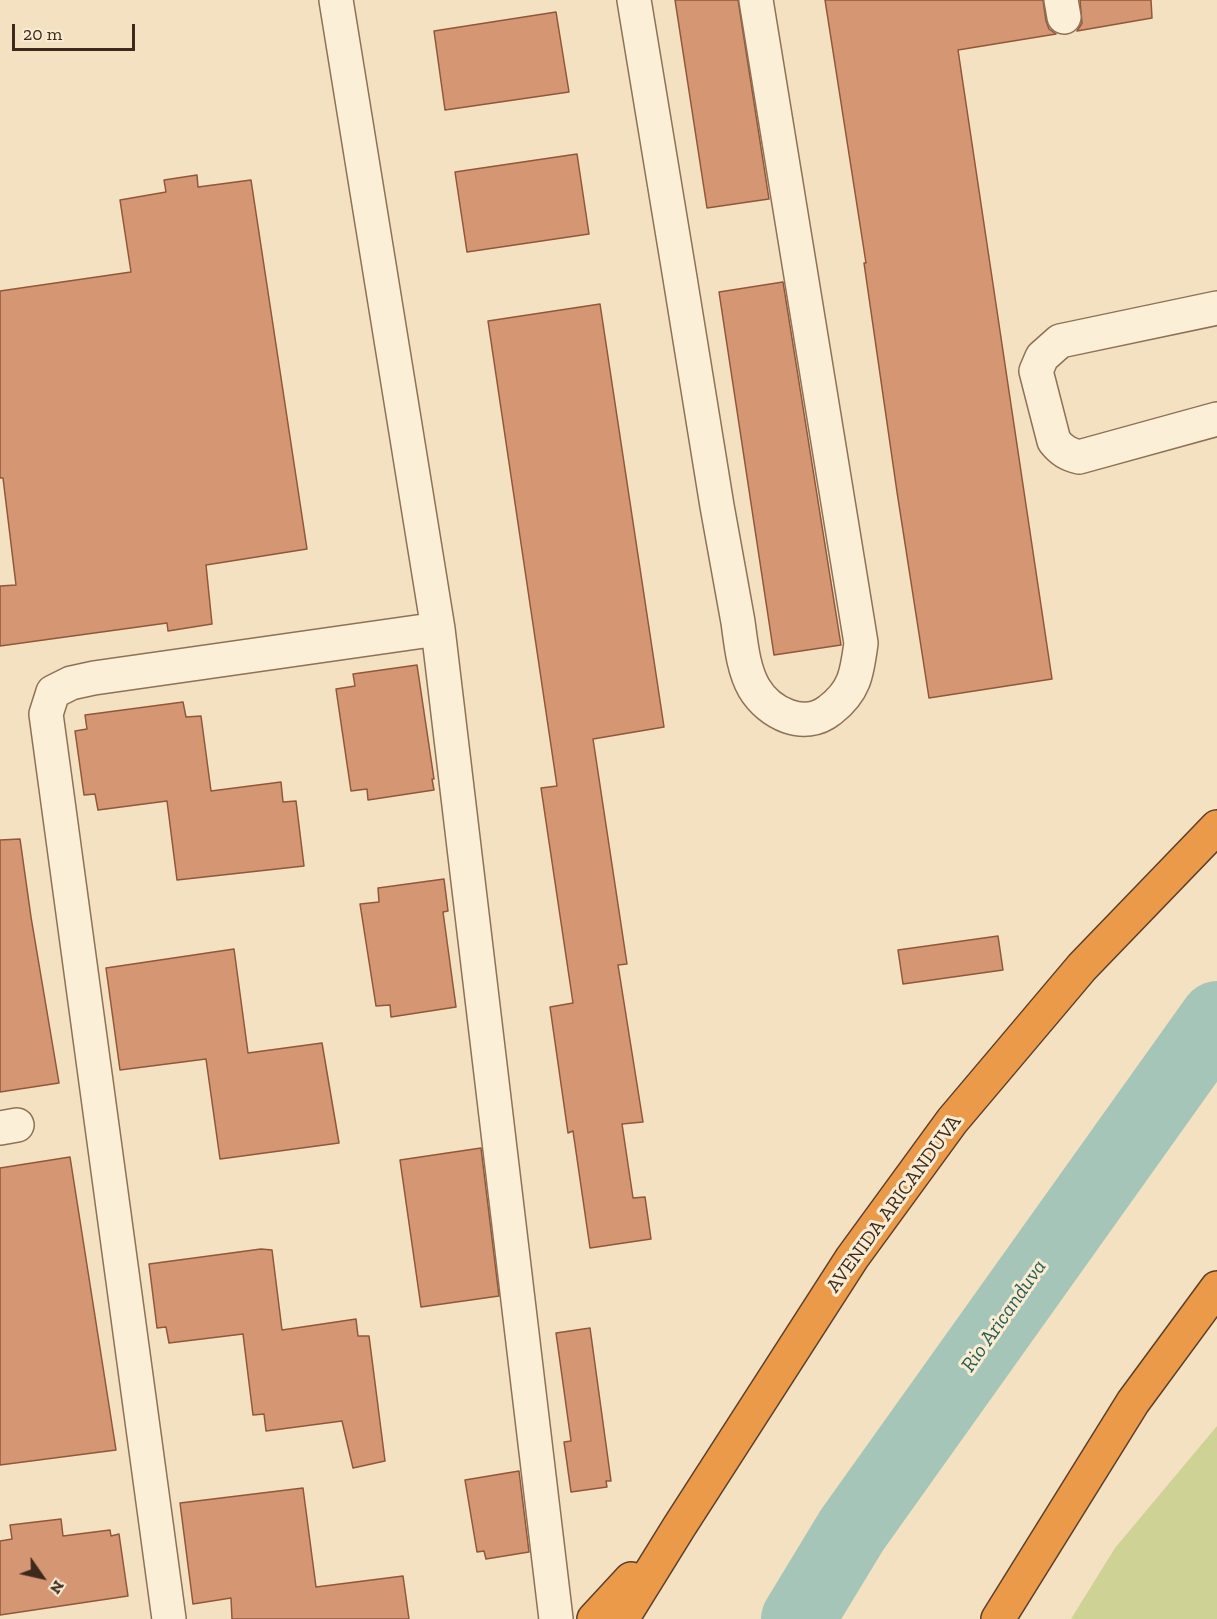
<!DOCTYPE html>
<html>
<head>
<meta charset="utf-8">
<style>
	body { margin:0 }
	#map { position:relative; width:1217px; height:1619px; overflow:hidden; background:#f3e1c2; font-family:"Zilla Slab",serif }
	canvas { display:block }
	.north { position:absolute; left:12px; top:1547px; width:60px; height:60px; -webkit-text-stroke:4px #f9ecd3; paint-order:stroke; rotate:124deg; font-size:16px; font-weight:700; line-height:24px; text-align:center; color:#3d2a1d }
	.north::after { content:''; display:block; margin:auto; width:21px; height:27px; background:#3d2a1d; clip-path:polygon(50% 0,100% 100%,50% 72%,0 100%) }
	.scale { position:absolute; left:12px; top:24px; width:123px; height:27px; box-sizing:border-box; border:3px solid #3d2a1d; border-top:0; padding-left:8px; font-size:18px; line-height:21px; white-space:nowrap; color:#3d2a1d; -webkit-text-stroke:4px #f9ecd3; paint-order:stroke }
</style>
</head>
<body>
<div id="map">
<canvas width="1217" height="1619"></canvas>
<div class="north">N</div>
<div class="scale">20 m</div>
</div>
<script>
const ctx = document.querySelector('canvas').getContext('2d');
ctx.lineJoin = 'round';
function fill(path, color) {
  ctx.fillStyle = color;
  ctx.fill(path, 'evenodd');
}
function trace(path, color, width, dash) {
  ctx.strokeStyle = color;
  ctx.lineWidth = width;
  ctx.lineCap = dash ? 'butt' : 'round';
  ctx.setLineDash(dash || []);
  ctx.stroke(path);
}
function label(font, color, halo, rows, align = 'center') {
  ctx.font = font + ' "Zilla Slab",serif';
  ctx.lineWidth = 6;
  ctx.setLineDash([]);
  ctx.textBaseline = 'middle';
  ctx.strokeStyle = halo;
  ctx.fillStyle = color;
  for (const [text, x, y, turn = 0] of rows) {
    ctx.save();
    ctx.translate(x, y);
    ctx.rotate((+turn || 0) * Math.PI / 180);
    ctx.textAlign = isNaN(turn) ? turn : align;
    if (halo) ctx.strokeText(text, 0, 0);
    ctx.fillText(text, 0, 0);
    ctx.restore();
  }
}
fill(new Path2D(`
	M1217,1426V1619H1071L1115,1548Z`), '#cfd295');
trace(new Path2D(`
	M798,1619L852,1530L1217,1018`), '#a5c5b9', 74);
const building = new Path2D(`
	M675,0H738L769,199L707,208Z
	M825,0H1043L1046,21L1049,29L1056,34L958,50L1052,679L929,698L897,492L864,263H866Z
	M1080,0H1151L1152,18L1077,31L1082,23Z
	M556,12L569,92L445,110L434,31Z
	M577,154L589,234L467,252L455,172Z
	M197,175L198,187L251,180L307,549L206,565L212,624L168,631L167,623L0,646V586L16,585L3,478H0V291L131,272L120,200L166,192L164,180Z
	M783,282L841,645L774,655L719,292Z
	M600,304L664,727L593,739L627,964L618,965L643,1122L622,1124L633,1198L645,1197L651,1239L590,1248L573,1131L568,1133L550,1007L573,1003L541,788L557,786L488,321Z
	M417,665L434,779H432L434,790L368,800L367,789L351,791L336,689L355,686L353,674Z
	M183,702L186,717L201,716L211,791L281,782L283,802L296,801L304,866L177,880L167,801L98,810L95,794L84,795L75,731L87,729L85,715Z
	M20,839L31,917L59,1083L0,1092V840Z
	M444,879L448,911L443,912L456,1007L391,1017L390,1005L376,1006L360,904L379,902L378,888Z
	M998,936L1003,970L903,984L898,950Z
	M234,949L248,1053L322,1043L339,1143L220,1159L206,1059L120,1070L106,968Z
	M481,1148L499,1296L421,1307L400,1160Z
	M70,1157L116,1450L0,1465V1168Z
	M261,1249L272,1250L282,1330L356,1319L358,1336H369L385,1461L353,1468L342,1421L266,1431L264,1414L253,1415L243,1334L169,1343L166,1327L157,1328L149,1264Z
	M590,1328L611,1481H606L607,1487L571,1492L564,1442L571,1441L556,1333Z
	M519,1471L529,1552L486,1559L484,1551L477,1552L465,1480Z
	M303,1488L316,1587L403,1576L409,1619H232L231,1598L193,1604L180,1503Z
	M61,1519L63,1536L110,1530L111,1536L119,1534L128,1596L0,1615V1541L12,1539L10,1525Z`);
fill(building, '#d59674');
trace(building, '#91573a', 1.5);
const street = new Path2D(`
	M336,0L438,629L556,1619
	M634,0C662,169 690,337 717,506C724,545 731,583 738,622C741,643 743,669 754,688C769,713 804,731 830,710C855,691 857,673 861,643L756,0
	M1061,0L1064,17
	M1217,308L1060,341L1042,357L1036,371L1054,441C1062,451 1068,454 1079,457L1217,419
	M0,1128L17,1125
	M169,1619L46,714L53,692L71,683L94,678L438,629`);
const highway = new Path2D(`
	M594,1619L631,1579
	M622,1619L679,1527L852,1258L952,1121L1082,967L1217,827
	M998,1619L1133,1402L1217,1288`);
trace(street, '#8f7157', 36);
trace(highway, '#5c3f2b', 36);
trace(street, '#fcefd7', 33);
trace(highway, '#eb9a4a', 33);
label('20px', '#3d2a1d', '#f9ecd3', [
	["AVENIDA ARICANDUVA",894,1204,-54]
]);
label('italic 21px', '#2a5f58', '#f9ecd3', [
	["Rio Aricanduva",1004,1316,-55]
]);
</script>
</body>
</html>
